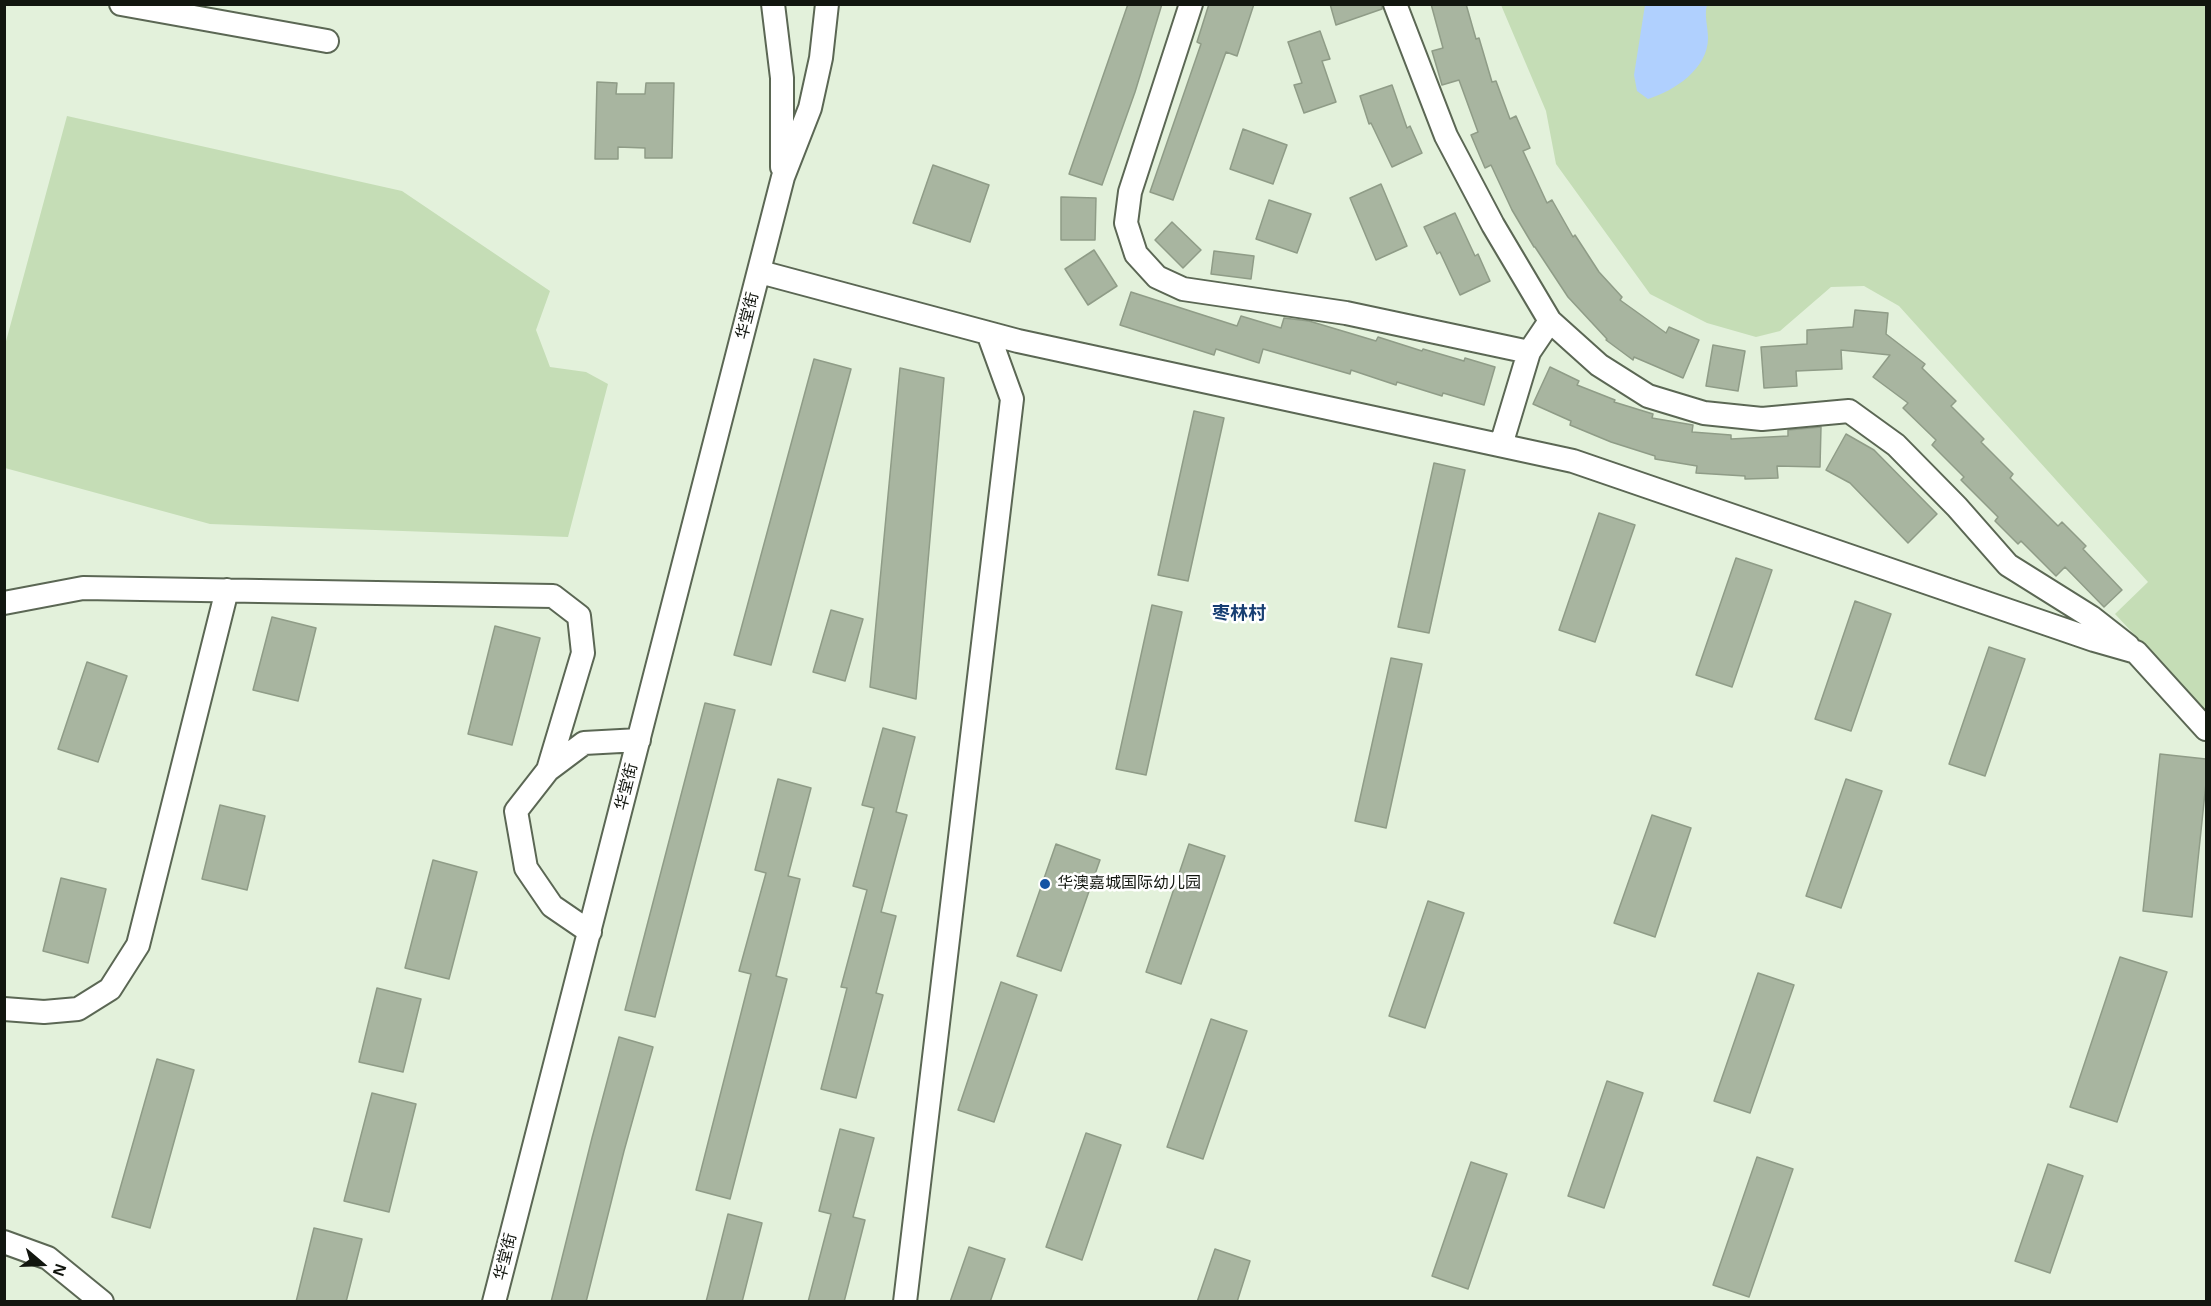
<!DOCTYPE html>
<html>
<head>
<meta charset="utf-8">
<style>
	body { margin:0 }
	#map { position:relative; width:2211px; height:1306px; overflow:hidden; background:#e3f1db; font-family:Arial,sans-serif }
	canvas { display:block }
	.frame { position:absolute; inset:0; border:6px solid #12160f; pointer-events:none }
	.north { position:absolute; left:12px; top:1234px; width:60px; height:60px; -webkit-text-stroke:4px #fff; paint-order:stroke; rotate:109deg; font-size:16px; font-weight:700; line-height:24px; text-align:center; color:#12160f }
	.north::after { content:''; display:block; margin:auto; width:21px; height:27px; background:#12160f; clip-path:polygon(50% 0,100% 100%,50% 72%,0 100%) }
</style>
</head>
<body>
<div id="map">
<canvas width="2211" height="1306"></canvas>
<div class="frame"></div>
<div class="north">N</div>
</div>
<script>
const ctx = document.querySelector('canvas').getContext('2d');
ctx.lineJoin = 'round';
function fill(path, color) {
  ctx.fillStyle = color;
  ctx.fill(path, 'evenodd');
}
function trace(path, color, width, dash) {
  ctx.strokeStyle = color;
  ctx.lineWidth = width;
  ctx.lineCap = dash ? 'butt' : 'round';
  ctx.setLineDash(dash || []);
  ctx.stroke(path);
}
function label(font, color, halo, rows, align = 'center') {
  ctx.font = font + ' Arial,"Noto Sans SC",sans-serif';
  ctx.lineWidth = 5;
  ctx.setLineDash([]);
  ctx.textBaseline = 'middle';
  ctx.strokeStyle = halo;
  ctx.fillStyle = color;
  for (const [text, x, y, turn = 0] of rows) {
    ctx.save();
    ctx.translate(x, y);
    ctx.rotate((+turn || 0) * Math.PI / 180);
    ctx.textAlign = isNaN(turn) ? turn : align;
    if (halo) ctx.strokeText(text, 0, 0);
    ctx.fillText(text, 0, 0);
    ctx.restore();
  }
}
fill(new Path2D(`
	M1501,5H2206V711L2115,614L2148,582L1899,306L1864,286L1831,287L1780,331L1756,337L1707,323L1650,294L1556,164L1546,111Z
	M67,116L402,191L550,291L536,330L550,367L586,372L608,384L568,537L210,524L5,468V345Z`), '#c5ddb6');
fill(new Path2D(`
	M1645,5H1707C1704,15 1708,27 1708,38C1708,69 1674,91 1648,99L1637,91L1634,75Z`), '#b0d0fe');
const building = new Path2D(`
	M1128,4H1162L1135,92L1102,185L1069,174Z
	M1209,4H1254L1237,56L1226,52L1173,200L1150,192L1201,44L1197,42Z
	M1330,4H1382V9L1336,25Z
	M1431,4H1466L1476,39L1479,38L1492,82L1496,81L1510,119L1516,116L1530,148L1523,151L1547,203L1552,200L1573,237L1575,235L1599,272L1622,297L1620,300L1666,333L1669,327L1699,340L1683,378L1634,357L1633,360L1606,340L1607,339L1568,297L1535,247H1534L1512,210L1491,165L1485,168L1471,135L1478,132L1459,80L1442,85L1432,51L1443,48Z
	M1320,31L1330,59L1322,61L1336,102L1304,113L1294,85L1302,83L1288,42Z
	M597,82L617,83L616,94H645L646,83H674L672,158H645V148L618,147V159H595Z
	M1392,85L1407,128L1410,126L1422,153L1392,167L1371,123L1369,124L1360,96Z
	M1243,129L1287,145L1273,184L1230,169Z
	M933,165L989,185L970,242L913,223Z
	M1381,184L1407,246L1376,260L1350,198Z
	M1061,197L1096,198L1095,240H1061Z
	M1269,200L1311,214L1297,253L1256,239Z
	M1455,213L1475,256L1478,254L1490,281L1460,295L1440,252L1437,254L1424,227Z
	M1172,222L1201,250L1183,268L1155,240Z
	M1094,250L1117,286L1088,305L1065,269Z
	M1214,251L1254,256L1251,279L1211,274Z
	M1131,292L1237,326L1241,316L1281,328L1284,318L1309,321L1376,341L1378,337L1422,351L1423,349L1464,361L1465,358L1495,367L1484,405L1443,393L1442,396L1397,382L1396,385L1351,370L1350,374L1263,349L1259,363L1216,349L1214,355L1120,325Z
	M1855,310L1888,313L1886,334L1925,364L1922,368L1956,401L1951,406L1984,439L1981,442L2013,474L2010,478L2058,526L2062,522L2086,546L2083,549L2122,590L2104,607L2065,567L2056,576L2021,541L2018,544L1995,521L1998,517L1961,480L1964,477L1932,445L1936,440L1903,408L1908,403L1873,377L1890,355L1841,350L1842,369L1796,371L1797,386L1764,388L1761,347L1807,344V330L1853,327Z
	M1713,345L1745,351L1738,391L1706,386Z
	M814,359L851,369L771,665L734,655Z
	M1550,367L1579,381L1577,385L1615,400L1614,402L1653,414L1652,418L1693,425L1692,432L1731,435V439L1788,436V430L1821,427L1820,467L1777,466L1778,478L1745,479V476L1696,473L1697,466L1655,459V456L1611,442L1570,425L1571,421L1533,404Z
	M900,368L944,378L916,699L870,687Z
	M1194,411L1224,418L1188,581L1158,575Z
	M1846,434L1874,450L1937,514L1908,543L1850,483L1826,470Z
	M1434,463L1465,470L1429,633L1398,627Z
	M1599,513L1635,525L1595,642L1559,630Z
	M1736,558L1772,570L1732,687L1696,675Z
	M1855,601L1891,614L1851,731L1815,719Z
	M1152,605L1182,612L1146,775L1116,769Z
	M831,610L863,619L845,681L813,672Z
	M272,617L316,628L298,701L253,690Z
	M495,626L540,638L512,745L468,734Z
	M1989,647L2025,659L1985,776L1949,764Z
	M1391,658L1422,664L1386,828L1355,821Z
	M87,662L127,676L98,762L58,749Z
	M705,703L735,710L655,1017L625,1010Z
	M883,728L915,737L896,812L907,815L881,912L896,916L876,993L883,995L856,1098L821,1089L847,988L841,987L867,890L853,886L874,808L862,805Z
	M2160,754L2206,759V783L2192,917L2143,911Z
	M778,779L811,788L788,876L800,879L776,976L787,979L730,1199L696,1190L751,974L739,971L766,873L755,870Z
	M1846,779L1882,791L1841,908L1806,896Z
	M220,805L265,816L247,890L202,879Z
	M1652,815L1691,828L1655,937L1614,923Z
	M1056,844L1100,860L1061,971L1017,956Z
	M1189,844L1225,856L1181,984L1146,972Z
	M433,860L477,872L449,979L405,968Z
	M61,878L106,889L88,963L43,951Z
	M1428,901L1464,913L1425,1028L1389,1016Z
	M2120,957L2167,972L2117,1122L2070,1107Z
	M1758,973L1794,985L1750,1113L1714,1101Z
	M1001,982L1037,995L994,1122L958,1110Z
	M377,988L421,999L403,1072L359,1062Z
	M1211,1019L1247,1031L1203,1159L1167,1147Z
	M619,1037L653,1047L624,1151L586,1302H551L592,1138Z
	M157,1059L194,1070L150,1228L112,1217Z
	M1607,1081L1643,1093L1604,1208L1568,1196Z
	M372,1093L416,1104L389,1212L344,1201Z
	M840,1129L874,1138L853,1217L865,1220L844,1302H808L831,1214L819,1211Z
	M1086,1133L1121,1145L1082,1260L1046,1247Z
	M1757,1157L1793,1169L1749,1297L1713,1285Z
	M1471,1162L1507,1174L1468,1289L1432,1276Z
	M2048,1164L2083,1176L2050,1273L2015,1261Z
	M728,1214L762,1223L742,1302H706Z
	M314,1228L362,1239L346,1302H296Z
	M969,1247L1005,1259L990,1302H950Z
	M1215,1249L1250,1261L1237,1302H1197Z`);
fill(building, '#a8b5a0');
trace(building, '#8f9c87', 1.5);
const minor = new Path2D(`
	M121,4L327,41
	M773,4L782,78V167
	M1191,4L1130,192L1126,223L1136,254L1157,277L1183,289L1346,313L1529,352
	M1395,4L1446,136L1493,225L1550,321L1599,365L1648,396L1704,413L1762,419L1849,411L1896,445L1957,507L2008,565L2091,617L2128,646
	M760,272L1018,341L1573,461L2094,640L2136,652L2206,729
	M1501,445L1529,352L1550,321
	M4,603L83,588L553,596L579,616L583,653L548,770
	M590,932L552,906L526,868L516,811L548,770L584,743L639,740
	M4,1009L44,1012L78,1009L110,989L138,945L227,590
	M4,1242L48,1258L102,1302
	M494,1302L783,177L810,108L821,58L827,4
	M905,1302L1012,399L988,333`);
trace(minor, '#5b6754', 26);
trace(minor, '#fff', 22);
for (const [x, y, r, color] of [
	[1045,884,6,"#1554a4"]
]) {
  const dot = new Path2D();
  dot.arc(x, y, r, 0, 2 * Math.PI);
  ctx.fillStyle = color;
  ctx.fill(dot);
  trace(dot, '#fff', 2);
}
label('16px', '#12160f', '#fff', [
	["华堂街",748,316,-76],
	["华堂街",627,787,-76],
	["华堂街",506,1257,-76]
]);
label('16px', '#12160f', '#fff', [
	["华澳嘉城国际幼儿园",1057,884]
], 'left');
label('bold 18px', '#173e72', '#fff', [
	["枣林村",1239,614]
]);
</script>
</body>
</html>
